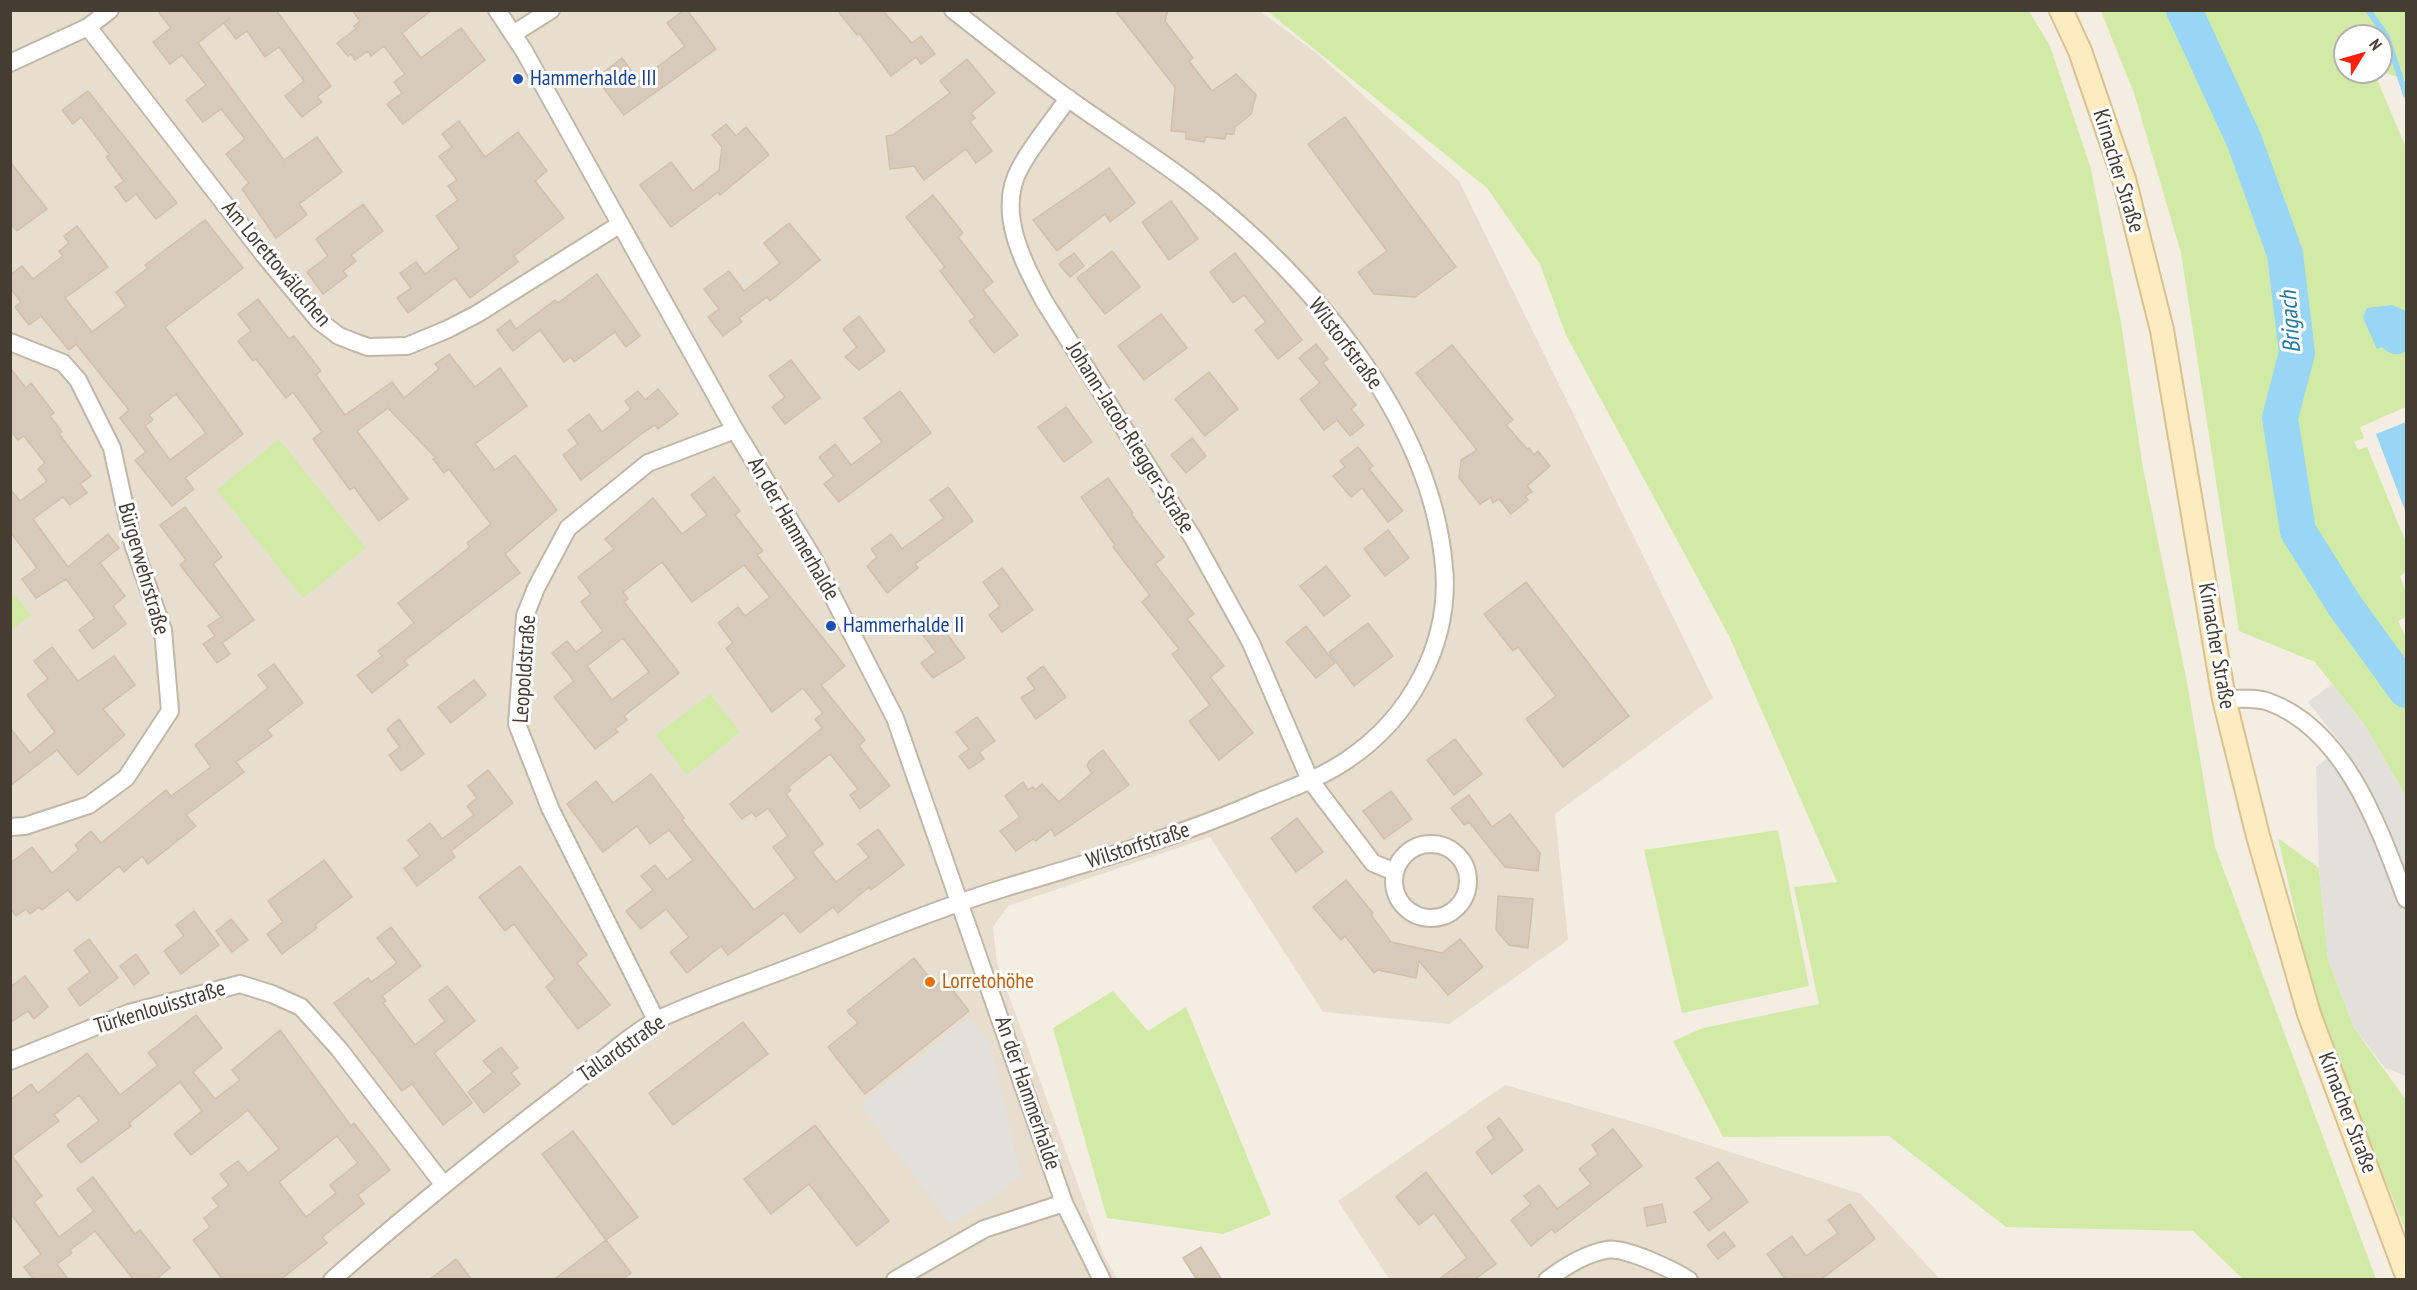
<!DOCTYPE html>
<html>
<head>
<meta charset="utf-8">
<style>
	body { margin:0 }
	#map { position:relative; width:2417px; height:1290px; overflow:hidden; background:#f3ede2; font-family:"PT Sans Narrow",sans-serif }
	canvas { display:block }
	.frame { position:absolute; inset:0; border:12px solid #453c32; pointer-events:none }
	.north { position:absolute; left:2333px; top:24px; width:60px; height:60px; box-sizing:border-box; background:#fff; border:2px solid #b5b1ad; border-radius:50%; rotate:53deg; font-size:16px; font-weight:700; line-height:24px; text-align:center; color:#453c32 }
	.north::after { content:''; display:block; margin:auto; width:21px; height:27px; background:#ff200d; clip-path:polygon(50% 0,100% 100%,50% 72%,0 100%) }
</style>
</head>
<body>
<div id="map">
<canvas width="2417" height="1290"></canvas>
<div class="frame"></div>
<div class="north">N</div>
</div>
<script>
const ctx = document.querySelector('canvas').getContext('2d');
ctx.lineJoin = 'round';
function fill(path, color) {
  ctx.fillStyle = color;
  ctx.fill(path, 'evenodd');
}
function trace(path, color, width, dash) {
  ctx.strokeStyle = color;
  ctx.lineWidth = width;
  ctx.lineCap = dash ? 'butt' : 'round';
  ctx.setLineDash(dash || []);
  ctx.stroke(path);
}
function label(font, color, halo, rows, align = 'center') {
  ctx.font = font + ' "PT Sans Narrow",sans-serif';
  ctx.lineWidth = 6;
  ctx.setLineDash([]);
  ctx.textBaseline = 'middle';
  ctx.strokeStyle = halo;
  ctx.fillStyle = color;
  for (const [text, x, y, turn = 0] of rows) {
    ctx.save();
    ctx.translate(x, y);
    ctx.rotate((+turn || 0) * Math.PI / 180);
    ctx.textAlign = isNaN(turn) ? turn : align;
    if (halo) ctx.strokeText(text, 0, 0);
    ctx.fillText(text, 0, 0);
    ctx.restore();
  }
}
fill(new Path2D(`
	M10,11H1260L1315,52L1459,181L1713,698L1555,814L1568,940L1449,1024L1323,1012L1210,837L1008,906L993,927L997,963L1104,1256L1117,1279H11Z
	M1505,1085L1655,1128L1861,1194L1940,1279H1389L1338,1201Z`), '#e7ded0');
fill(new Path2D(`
	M1267,11H2029L2050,46L2091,169L2121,323L2143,468L2187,682L2215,847L2376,1279H2243L2193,1231L2006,1227L1889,1136L1723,1137L1673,1041L1703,1028L1819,1004L1794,887L1837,882L1729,636L1566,335L1540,264L1487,188Z
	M2101,11H2406V80L2381,71V36H2345V72H2374L2406,148V407L2360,427L2364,438L2354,442L2358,450L2367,447L2406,543V572L2400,576L2406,593V617L2398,621L2406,638V797L2366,727L2315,662L2239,631L2181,253L2134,93Z
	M279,439L366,548L303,598L217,490Z
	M15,595L31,615L11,630V598Z
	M710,694L740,732L687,775L656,735Z
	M1778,830L1809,986L1682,1013L1644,850Z
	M2278,838L2319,868L2328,959L2354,1028L2406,1100V1231L2319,1016Z
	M1113,991L1148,1031L1186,1007L1271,1215L1223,1234L1107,1218L1053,1028Z`), '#d1eba7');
fill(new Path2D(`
	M2332,684L2366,727L2406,797V1076L2385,1068L2354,1028L2328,959L2319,868L2316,767L2343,746L2308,702Z
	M970,1018L990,1043L1021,1176L976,1209L950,1223L860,1105Z`), '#e3dfdb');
fill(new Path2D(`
	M2392,305L2406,311V351C2397,357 2389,354 2382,347L2377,349L2363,318L2367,308Z
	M2406,422V513L2376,434Z`), '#99d6f5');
trace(new Path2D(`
	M2368,10L2387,37L2406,95`), '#99d6f5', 6);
trace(new Path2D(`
	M2184,10L2244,140L2285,254L2297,353L2280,418L2298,531L2345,606L2406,690`), '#99d6f5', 36);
const building = new Path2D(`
	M157,10H276L331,86L317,97L322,102L302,117L285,96L304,81L279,47L265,57L247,31L236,39L224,23L230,18L198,43L284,160L317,137L342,172L299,204L307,215L276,238L242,189L249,183L226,154L245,139L221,109L203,122L186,100L206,85L182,55L170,64L153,42L171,28Z
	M352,10H432L402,33L421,58L461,28L485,60L403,124L387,104L402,93L394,82L405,74L384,46L371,56L368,51L355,60L351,54L348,56L337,43L356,29L354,26L360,21Z
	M684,10H687L716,49L624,115L596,78L622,58L639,81L685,46L667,23Z
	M837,10H882L912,43L921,36L935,54L921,64L916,57L891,76L859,33L857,35Z
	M1115,10H1168L1165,21L1193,58L1189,61L1212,91L1236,74L1243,81L1256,95L1251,114L1235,127L1234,134H1226L1225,139L1206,137L1204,142L1186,139V132L1171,131L1175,87Z
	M967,59L995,93L971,113L975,118L970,122L992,151L976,163L966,149L924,180L914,166L890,169L886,136L893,135L950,93L940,81Z
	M88,91L177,203L156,219L136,194L126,202L115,187L124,181L106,157L110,155L81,117L73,124L62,110Z
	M1345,117L1456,267L1415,297L1374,294L1358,272L1387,251L1308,144Z
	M459,121L485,157L518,132L547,171L535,181L564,218L514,256L518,262L470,298L455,278L408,313L397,298L411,288L400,273L416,262L425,274L459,248L436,216L458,200L448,186L457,180L439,156L452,147L442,134Z
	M726,124L736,136L746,127L769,155L720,195L718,192L671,227L640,185L671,162L693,191L719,170L722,147L712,135Z
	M10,162L47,209L17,231L10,223Z
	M1109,168L1135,203L1110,222L1105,214L1057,251L1033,220Z
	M933,195L963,233L958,237L993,282L983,290L1018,335L994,353L969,321L975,317L940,271L945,267L906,217Z
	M1171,201L1198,239L1169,260L1142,222Z
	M363,204L383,231L351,255L356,261L343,271L347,276L323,294L307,272L328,256L316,239Z
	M205,220L243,268L165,327L243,434L185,478L194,489L172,506L135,460L146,452L120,418L129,410L76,344L69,350L41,316L29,325L15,307L21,302L10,288V275L22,266L33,279L63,256L59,251L69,243L64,236L77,226L108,267L65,298L92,332L126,306L116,292L148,268L145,265ZM176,394L206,433L170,460L145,426L153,420L149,415Z
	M789,223L820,260L770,301L767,297L739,318L742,322L723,336L708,317L719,309L704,289L729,271L744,291L780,263L764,243Z
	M1112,251L1140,287L1105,314L1077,278Z
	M1074,253L1084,266L1070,277L1059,264Z
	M1235,253L1302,340L1278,359L1255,330L1266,322L1244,295L1233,303L1210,272Z
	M597,274L640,336L626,347L615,332L574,362L571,357L564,362L540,330L513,351L497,330L510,320L516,329L555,300L558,303Z
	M258,299L289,339L294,336L321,371L316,375L345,415L392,382L404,398L439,369L435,364L449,354L475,387L500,368L527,406L475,444L495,470L515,455L557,510L505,554L520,573L404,661L408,665L372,693L357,675L382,656L378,651L414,623L398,603L470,547L467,543L491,524L449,469L444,473L433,459L436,458L388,408L357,431L408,499L379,521L354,487L350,490L313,439L322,432L293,392L286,398L256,359L253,361L238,341L251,331L238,314Z
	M1161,314L1187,348L1144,380L1118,346Z
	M859,316L885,351L859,370L845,357L857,347L843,329Z
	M1316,344L1328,359L1323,363L1356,405L1351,409L1364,425L1350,436L1337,420L1324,430L1300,399L1320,383L1299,358Z
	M1452,345L1513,420L1506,425L1528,450L1529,448L1534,455L1538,451L1550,466L1527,486L1532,492L1525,496L1528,500L1511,514L1499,499L1493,503L1491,497L1480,504L1459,478L1461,460L1477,450L1416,373Z
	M791,360L820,398L785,424L772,407L785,397L769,376Z
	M10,368L26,388L31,383L54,413L50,416L62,432L59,434L91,476L80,484L87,493L70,505L63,497L33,519L68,567L108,534L119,548L100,563L125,596L113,606L126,624L93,649L79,630L95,618L66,579L36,598L22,579L37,568L10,531V489L20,501L47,481L38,469L45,463L24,436L18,440L10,430Z
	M1209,372L1238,409L1205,436L1175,399Z
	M658,389L678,414L658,429L655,425L640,435L581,480L563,455L578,444L568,430L589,414L602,432L631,409L625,401L638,391L645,400Z
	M900,391L931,433L839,502L824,484L834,476L819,457L835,444L851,465L882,442L864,418Z
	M1066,407L1092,442L1064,462L1038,427Z
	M1192,438L1206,456L1186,473L1171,455Z
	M1358,447L1373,466L1369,469L1403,511L1388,522L1362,488L1351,497L1333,476L1345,467L1340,461Z
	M714,477L740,511L735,515L763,551L757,555L845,666L821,685L865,740L859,746L890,786L860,809L850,795L858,789L830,754L788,787L791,790L786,794L823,844L812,852L836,882L869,857L858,844L878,829L904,865L871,890L869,887L838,913L833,907L800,933L784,913L728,955L721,946L687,973L670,952L689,937L666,909L641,929L626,911L653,890L641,876L655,865L667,880L693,860L669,830L650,844L637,826L603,852L567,804L596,781L613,803L651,774L684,818L682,820L754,910L796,878L773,847L788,836L768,808L756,817L752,812L742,819L730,804L822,728L815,719L823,713L803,688L772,712L726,648L733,643L718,623L738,607L745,616L770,597L744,565L692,602L662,562L623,592L628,599L624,602L679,673L624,716L627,720L615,729L618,732L595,749L554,697L574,681L552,653L567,641L576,652L603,631L581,602L591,594L578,577L614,549L605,539L653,498L682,534L707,515L691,495ZM623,638L649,672L612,700L587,666Z
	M1108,478L1133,513L1131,514L1164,557L1155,564L1194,614L1187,619L1224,666L1210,677L1253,733L1219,760L1189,721L1210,705L1172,654L1179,649L1142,602L1150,595L1113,547L1115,545L1081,497Z
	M948,487L973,521L915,564L918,568L887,593L867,566L877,557L871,549L891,534L902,549L944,518L930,500Z
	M185,507L222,557L213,564L254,620L222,643L230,654L217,663L203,644L215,636L208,626L221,617L180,565L186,560L160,525Z
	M1388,530L1409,558L1385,576L1364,549Z
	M1326,566L1350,596L1324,616L1300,586Z
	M1002,568L1033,610L1002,632L989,615L1000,606L983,582Z
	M1526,582L1629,716L1563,767L1526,719L1556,696L1518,647L1513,651L1484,614Z
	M938,622L965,658L933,678L921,663L936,652L922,634Z
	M1368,623L1393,656L1354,686L1329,652Z
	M1306,626L1335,663L1316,678L1286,642Z
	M52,647L78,681L114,656L135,685L103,709L125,735L78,775L57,750L10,786V728L30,753L55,732L27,695L48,679L34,661Z
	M274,664L303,703L267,730L272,736L236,762L244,772L186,815L196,826L148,864L142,856L124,872L119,866L77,901L68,890L42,910L39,907L30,914L26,909L16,916L10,907V863L32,847L52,873L79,850L75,845L91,831L101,843L166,790L171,796L211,767L195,745L268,688L258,675Z
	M1043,666L1066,697L1036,719L1021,698L1035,689L1027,678Z
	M474,680L486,695L451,723L438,707Z
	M977,717L995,741L979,752L984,759L969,769L959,756L969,749L956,732Z
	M399,719L424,754L401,771L389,755L400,747L387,729Z
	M1455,739L1482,774L1454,795L1427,760Z
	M1103,750L1129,785L1055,836L1051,829L1036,841L1033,839L1016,851L1000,831L1020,817L1005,796L1023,782L1028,790L1033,787L1035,790L1042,784L1059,802L1092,773L1087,766L1089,761Z
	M488,770L513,803L451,851L455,857L417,886L404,868L420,856L408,840L430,823L442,839L474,815L467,806L477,798L468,786Z
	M1391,791L1412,819L1384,839L1363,811Z
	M1469,795L1492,827L1510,814L1540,853L1538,871L1505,867L1469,822L1464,825L1451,808Z
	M1297,818L1323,852L1296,872L1271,838Z
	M324,860L352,897L315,925L317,928L282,954L267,934L283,922L268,901Z
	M520,866L587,955L577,963L610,1005L578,1029L546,987L555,979L514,924L505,931L479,897Z
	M1346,880L1373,913L1371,915L1391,942L1442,953L1460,939L1483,967L1448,995L1419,961L1416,978L1378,970L1374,973L1345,936L1341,940L1313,907Z
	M1498,896L1533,899L1528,948L1509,945L1496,930Z
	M194,911L219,945L181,974L164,951L184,936L176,925Z
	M231,919L248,940L232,952L216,931Z
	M391,927L421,966L382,996L386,1001L383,1003L415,1045L445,1021L429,1000L447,986L475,1021L434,1053L472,1103L443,1125L412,1084L402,1091L334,1003L368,978L371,982L397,963L377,938Z
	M89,939L118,978L80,1006L68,989L90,972L74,950Z
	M136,954L149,973L134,985L120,966Z
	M914,958L936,986L944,979L969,1011L865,1094L828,1047L858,1023L847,1011Z
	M25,976L48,1007L34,1019L28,1011L10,1023V987Z
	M196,1015L222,1048L193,1072L215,1099L240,1080L232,1070L280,1030L351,1126L354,1123L390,1170L358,1195L364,1204L322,1237L327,1243L280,1280H223L193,1240L210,1227L204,1218L219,1206L212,1198L229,1185L220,1174L238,1161L248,1173L279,1149L248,1110L191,1155L174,1134L202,1111L180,1082L129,1123L131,1126L81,1163L67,1145L99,1121L79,1095L54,1115L59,1121L12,1156L42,1196L34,1202L59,1237L94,1211L77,1189L93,1177L135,1234L140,1230L170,1268L155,1280H134L95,1231L70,1250L72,1253L57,1264L69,1280H34L24,1267L41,1254L10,1213V1100L31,1084L38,1093L87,1053L120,1095L158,1065L148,1053ZM337,1136L358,1163L330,1185L336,1193L306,1217L279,1182Z
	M743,1022L768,1054L673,1125L649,1093Z
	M501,1047L518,1068L511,1073L520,1084L484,1113L468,1092L493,1072L483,1061Z
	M1499,1118L1523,1150L1492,1174L1476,1152L1494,1138L1487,1127Z
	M815,1125L889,1221L857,1246L809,1184L771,1214L744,1179Z
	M1613,1129L1642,1166L1555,1233L1552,1229L1531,1246L1511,1220L1531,1204L1524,1196L1539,1185L1557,1209L1591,1184L1579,1169L1598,1154L1592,1145Z
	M573,1131L638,1217L606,1240L542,1154Z
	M1718,1162L1748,1202L1709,1231L1694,1212L1712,1199L1696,1178Z
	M1426,1172L1496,1264L1474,1280H1438L1467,1258L1434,1213L1419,1225L1396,1197Z
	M1662,1204L1666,1222L1647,1226L1644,1208Z
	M1850,1204L1875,1239L1820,1280H1786L1767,1254L1792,1236L1806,1256L1838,1233L1828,1220Z
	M1724,1232L1735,1246L1718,1259L1707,1245Z
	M606,1240L631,1273L622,1280H553Z
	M1201,1247L1222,1280H1197L1183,1258Z
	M456,1259L472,1280H429Z`);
fill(building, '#d8caba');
trace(building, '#d0bfaa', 1.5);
const street = new Path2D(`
	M497,10L524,51L735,430L813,558L895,718L1064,1203L1102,1280
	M88,27L264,255L319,321L339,336L357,343L368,347L407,346L448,329L477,314L619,225
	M513,34L551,10
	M10,63L88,27L110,10
	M1068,98C1053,121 1034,142 1021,166C995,210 1023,262 1044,301L1193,538L1251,643L1310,780L1373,863L1395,872
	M10,342L63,363L78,380L112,448L133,544L163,630L170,711L126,778L89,805L25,826L10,827
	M2224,699C2238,699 2256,697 2269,702C2346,730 2380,830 2406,899
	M1394 881a37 37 0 1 1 74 0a37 37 0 1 1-74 0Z
	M656,1020L550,808L517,724L525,616L536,588L568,528L648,463L735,430
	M10,1061L129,1013L240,984L272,994L301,1007L339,1049L443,1184
	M332,1280C408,1213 486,1150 566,1089C594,1068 632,1032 661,1018C707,997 756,981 802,963C869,937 936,909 1004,888C1091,862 1177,837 1260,801C1289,789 1321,778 1347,760C1410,718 1451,643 1444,567C1431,415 1306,272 1188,182C1151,154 1111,129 1073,102C1032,73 993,41 953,10
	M895,1280L984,1229L1064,1203
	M1547,1280C1564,1267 1584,1254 1606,1250C1624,1246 1673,1270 1689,1280`);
const secondary = new Path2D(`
	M2061,10L2080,51L2124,179L2162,330L2224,699L2258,836L2309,1014L2406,1273`);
trace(street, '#c2b7a7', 20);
trace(secondary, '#dac190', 26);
trace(street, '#fff', 16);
trace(secondary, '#ffebc0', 22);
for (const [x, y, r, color] of [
	[518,79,6,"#1a4fb4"],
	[831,626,6,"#1a4fb4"],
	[930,982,6,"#e8710a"]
]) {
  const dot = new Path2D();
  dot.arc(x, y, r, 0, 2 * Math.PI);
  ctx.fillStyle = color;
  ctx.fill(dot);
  trace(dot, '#fff', 2);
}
label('22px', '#164399', '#fff', [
	["Hammerhalde III",530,79],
	["Hammerhalde II",843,626]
], 'left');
label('22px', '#453c32', '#fff', [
	["Kirnacher Straße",2118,171,73],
	["Am Lorettowäldchen",276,264,50],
	["Wilstorfstraße",1345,344,53],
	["Johann-Jacob-Riegger-Straße",1130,438,58],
	["An der Hammerhalde",793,529,60],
	["Bürgerwehrstraße",143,569,74],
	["Kirnacher Straße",2216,646,80],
	["Leopoldstraße",525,669,-86],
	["Wilstorfstraße",1138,846,-18],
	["Türkenlouisstraße",160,1008,-17],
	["Tallardstraße",622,1049,-35],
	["An der Hammerhalde",1027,1093,71],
	["Kirnacher Straße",2347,1113,69]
]);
label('22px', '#c56008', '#fff', [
	["Lorretohöhe",942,982]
], 'left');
label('italic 24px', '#2378a6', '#fff', [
	["Brigach",2291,322,-94]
]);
</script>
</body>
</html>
